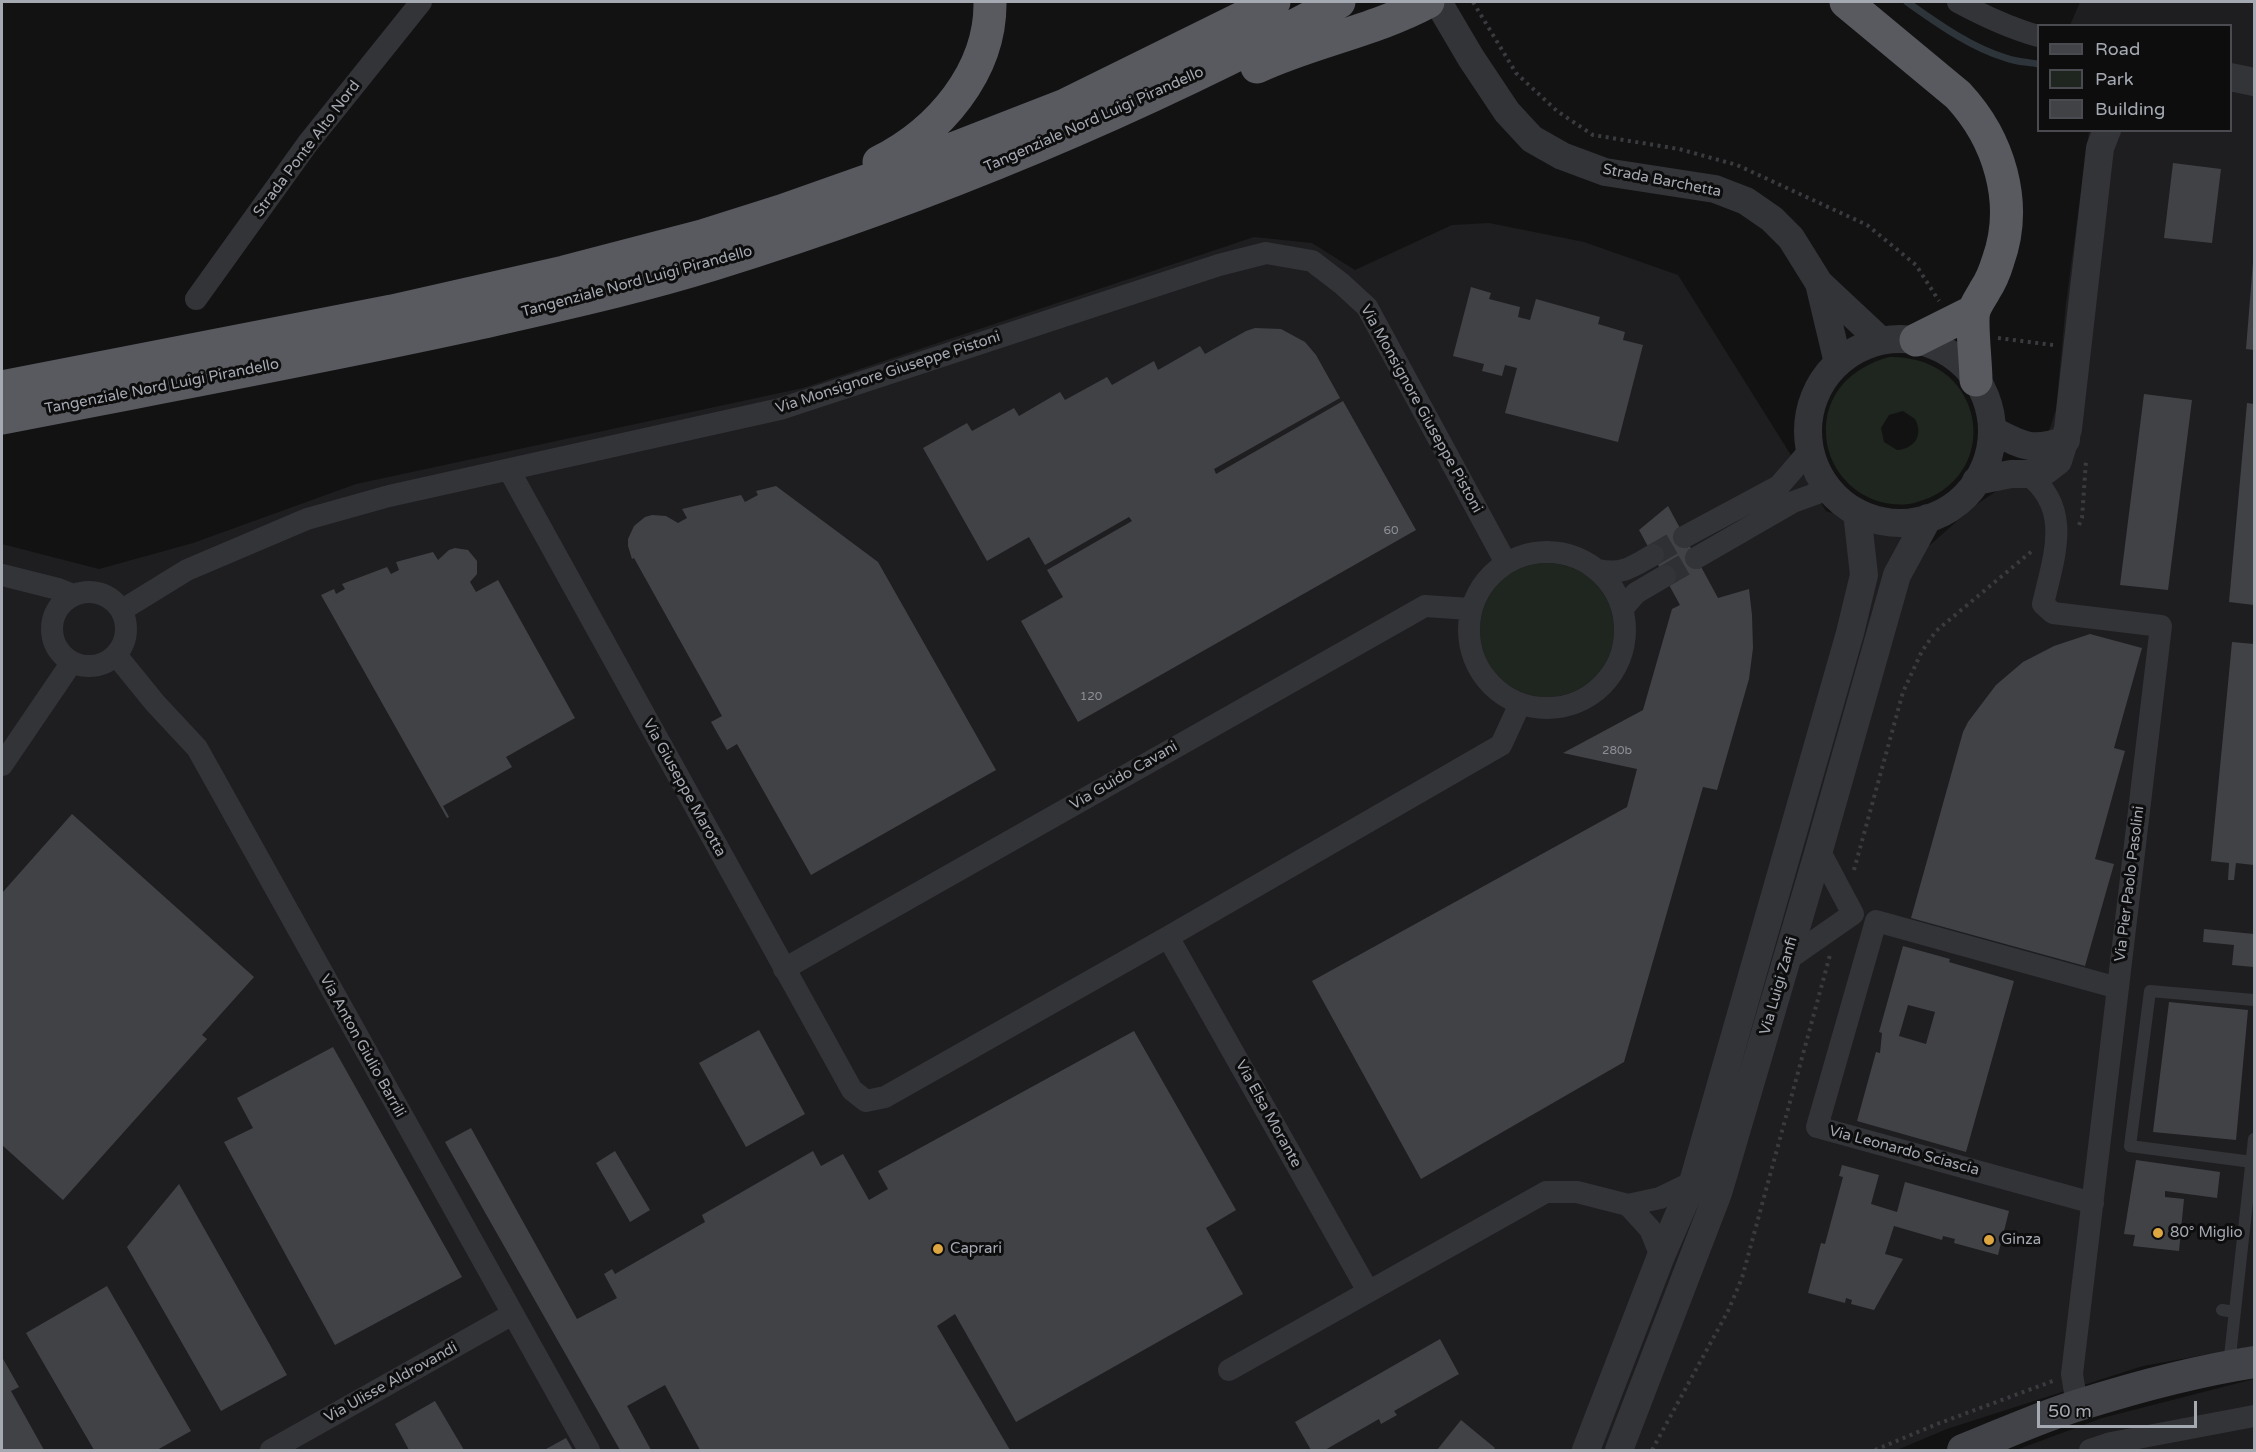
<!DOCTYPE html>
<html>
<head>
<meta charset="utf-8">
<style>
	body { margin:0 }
	#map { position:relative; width:2256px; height:1452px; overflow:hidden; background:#121213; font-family:"Varela Round",sans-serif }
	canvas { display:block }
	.frame { position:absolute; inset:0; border:3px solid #a5a9b2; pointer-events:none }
	.legend { position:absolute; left:2037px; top:24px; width:195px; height:108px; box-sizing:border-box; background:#0d0d0e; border:2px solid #4a4b50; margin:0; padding:8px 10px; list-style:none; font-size:18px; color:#a5a9b2 }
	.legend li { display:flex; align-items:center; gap:12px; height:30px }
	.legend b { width:30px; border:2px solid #4a4b50 }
	.scale { position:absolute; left:2037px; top:1401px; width:160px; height:27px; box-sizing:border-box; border:3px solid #a5a9b2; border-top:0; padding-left:8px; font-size:18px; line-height:21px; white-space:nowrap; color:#a5a9b2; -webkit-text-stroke:4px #0d0d0e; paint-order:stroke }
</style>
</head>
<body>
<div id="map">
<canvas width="2256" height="1452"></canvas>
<div class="frame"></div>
<ul class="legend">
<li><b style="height:8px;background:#424348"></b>Road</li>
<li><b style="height:16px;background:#1f251f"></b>Park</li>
<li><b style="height:16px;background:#414246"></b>Building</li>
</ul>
<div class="scale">50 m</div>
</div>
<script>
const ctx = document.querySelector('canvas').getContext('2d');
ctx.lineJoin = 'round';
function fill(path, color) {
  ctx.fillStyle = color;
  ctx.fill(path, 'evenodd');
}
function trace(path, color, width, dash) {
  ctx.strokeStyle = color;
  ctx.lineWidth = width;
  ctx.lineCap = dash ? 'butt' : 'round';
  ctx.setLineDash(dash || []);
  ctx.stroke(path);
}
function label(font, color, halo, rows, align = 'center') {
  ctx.font = font + ' "Varela Round",sans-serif';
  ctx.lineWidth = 6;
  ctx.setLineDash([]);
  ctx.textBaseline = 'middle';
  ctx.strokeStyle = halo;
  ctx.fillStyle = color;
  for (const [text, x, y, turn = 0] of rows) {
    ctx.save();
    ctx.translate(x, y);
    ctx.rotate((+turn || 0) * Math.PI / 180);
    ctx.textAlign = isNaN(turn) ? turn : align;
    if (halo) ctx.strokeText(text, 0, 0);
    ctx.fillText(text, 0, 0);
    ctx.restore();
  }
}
fill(new Path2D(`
	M2080,2H2254V1346L2143,1366L1947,1429L1897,1450H2V544L99,569L193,543L356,484L803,388L1254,237L1312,243L1355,270L1452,225L1489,223L1584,242L1678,275L1826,511L1930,545L1974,506L2007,484L2026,486L2050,428L2056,409L2066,303L2089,131L2230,130V26L2070,25Z
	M2254,1379V1450H2016L2102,1418Z`), '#1e1e20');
fill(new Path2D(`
	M1889,357C1988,355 2005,480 1914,503C1897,507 1877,503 1862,494C1841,481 1827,459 1826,434C1824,394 1852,367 1889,357ZM1903,411L1915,419C1924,435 1914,449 1897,450L1884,442L1881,428L1889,415Z
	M1480 630a67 67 0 1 1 134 0a67 67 0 1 1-134 0Z`), '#1f251f');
trace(new Path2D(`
	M1907,2C1937,23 1970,47 2006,58C2016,62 2028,62 2038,64`), '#2d343a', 7);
fill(new Path2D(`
	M2173,163L2221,169L2212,243L2164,238Z
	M2253,262H2254V350L2246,349Z
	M1471,287L1491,293L1489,299L1520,307L1518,317L1530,320L1536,299L1600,317L1598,324L1625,332L1623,340L1643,345L1618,442L1505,413L1517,368L1505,365L1502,376L1482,371L1484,364L1453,356Z
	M1255,328L1281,329L1305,342L1316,355L1340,398L1214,469L1216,474L1343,401L1416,530L1078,722L1021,621L1063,597L1047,570L1132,521L1129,517L1045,565L1029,537L987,561L923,448L967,423L972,431L1014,408L1019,416L1060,392L1065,400L1107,377L1112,385L1154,361L1158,370L1200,346L1205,354L1246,331Z
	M2144,394L2192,400L2168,590L2120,585Z
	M2247,403L2254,404V605L2229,602Z
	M776,486L878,562L996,770L811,875L737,744L727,750L711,722L722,716L634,558L632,559L628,546V539L634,526L645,517L652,515L666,516L678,523L687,518L682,509L741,495L745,502L758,495L756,491Z
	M1668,506L1718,598L1749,589L1752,615L1753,648L1749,679L1717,790L1703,787L1624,1062L1421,1179L1312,981L1627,807L1637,769L1563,753L1643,710L1672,609L1680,605L1639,530Z
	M455,548L468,550L477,561V574L470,582L476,592L498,580L575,718L506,757L512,767L443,806L449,817L447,818L321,595L334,589L336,594L345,589L342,584L387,567L391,574L399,570L396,562L433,552L438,560L449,550Z
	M2090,634L2142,648L2114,748L2125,751L2095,859L2114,864L2085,966L1911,918L1963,732L1968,722L1996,685L2023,662L2054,646Z
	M2232,642L2254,644V865L2236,863L2234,880H2228L2229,863L2211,861Z
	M72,814L254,977L202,1035L207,1039L63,1200L2,1145V893Z
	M2204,929L2254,934V967L2232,965L2234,945L2203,942Z
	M1903,946L1950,959L1949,962L2014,981L1966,1152L1857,1121L1876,1052L1880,1053L1882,1033L1879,1032ZM1908,1005L1935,1012L1926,1044L1899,1036Z
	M2169,1002L2248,1010L2236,1140L2153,1132Z
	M759,1030L805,1114L746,1147L699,1063Z
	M1134,1031L1236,1210L1206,1228L1243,1294L1016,1422L955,1314L937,1326L1010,1450H700L665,1385L627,1406L651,1450H620L445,1142L471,1128L577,1319L617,1298L604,1274L612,1269L615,1274L705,1222L702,1215L813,1151L821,1166L843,1154L869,1200L888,1189L878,1171Z
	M333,1047L462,1277L335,1345L224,1142L253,1128L237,1098Z
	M615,1151L650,1210L630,1222L596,1163Z
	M2136,1160L2220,1172L2217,1198L2165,1191V1197L2184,1199L2179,1251L2133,1246L2135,1235L2124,1234Z
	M1842,1165L1879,1175L1871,1204L1897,1212L1905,1182L2009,1211L1998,1255L1954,1243L1955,1239L1943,1236L1942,1240L1894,1226L1885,1254L1903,1259L1874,1310L1851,1304L1852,1300L1846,1298L1845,1303L1808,1293L1821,1243L1825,1244L1843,1177L1839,1176Z
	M179,1184L287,1375L221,1411L127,1247Z
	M107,1286L191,1431L157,1450H94L26,1333Z
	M1440,1339L1459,1374L1394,1411L1397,1415L1381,1424L1379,1419L1325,1450H1311L1295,1422Z
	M2,1357L19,1387L11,1391L44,1450H2Z
	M435,1401L464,1450H409L395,1424Z
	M1461,1420L1495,1448L1493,1450H1437Z
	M566,1438L573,1450H547L546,1449Z`), '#414246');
trace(new Path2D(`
	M1653,555L1684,537
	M1665,576L1696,558`), '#2f3033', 22, [22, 11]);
trace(new Path2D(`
	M1473,2L1516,73L1557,111L1593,135L1679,149L1737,165L1867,225L1916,265L1939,301
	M1998,338L2053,345
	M2079,525L2082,518L2086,461
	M1854,870L1903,692L1922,651L1936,631L2032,551
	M1652,1450L1728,1311L1742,1278L1830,955
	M1875,1450L1937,1424L2053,1381`), '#393b3f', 4, [3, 4.5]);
trace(new Path2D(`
	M2252,1162L2130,1146L2150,991L2254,1000
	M2222,1310L2235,1312
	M2229,1365L2254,1139`), '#333438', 12);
trace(new Path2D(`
	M1958,2C1984,16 2010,28 2038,36
	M196,299L308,143L421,2
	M509,470L852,1090L866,1101L885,1097L1168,937L1501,745L1520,704
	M2027,474C2073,508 2054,556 2043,604L2053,613L2161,626L2072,1374L2077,1405
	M1684,537L1779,486L1810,450
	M1469 630a78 78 0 1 1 156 0a78 78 0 1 1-156 0Z
	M1696,558L1793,502L1829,489
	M1598,570C1623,575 1632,567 1653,555
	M2,575L58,589L73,595
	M52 629a37 37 0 1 1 74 0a37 37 0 1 1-74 0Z
	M1623,608L1636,593L1665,576
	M122,610L187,570L307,519L389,496L780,409L1219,265L1266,253L1312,261L1342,284L1367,307L1506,563
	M116,655L155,703L197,748L589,1450
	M2,765L72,662
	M1168,937L1368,1291
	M1787,960L1853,914L1819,850
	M784,969L1425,606L1470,609
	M2093,1203L1817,1127L1876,921L2118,988
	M1628,1205L1650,1229L1661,1256
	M1229,1370L1546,1192H1577L1628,1205L1660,1198L1693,1182
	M271,1450L511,1315
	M2090,1450L2111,1443L2254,1416`), '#333438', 22);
trace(new Path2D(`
	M1438,2L1471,58L1507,112L1532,139L1562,156L1605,172L1715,189L1746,201L1772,219L1791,238L1819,283L1881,341
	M2230,77L2254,82
	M1819,283L1838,363
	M1808 431a92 92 0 1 1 184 0a92 92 0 1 1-184 0Z
	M1992,430C2023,446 2031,452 2066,440
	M1976,481L2011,474H2027L2045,471L2058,461L2068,429L2100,148L2107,130
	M1586,1450L1661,1256L1693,1182L1850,633L1864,575L1857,512
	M1619,1450L1718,1193L1819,850L1897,575L1928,518`), '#333438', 28);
trace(new Path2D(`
	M1963,1450C2001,1435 2040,1417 2079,1405C2136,1387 2196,1371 2254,1362`), '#424348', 32);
trace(new Path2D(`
	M1846,2L1958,95C1999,139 2019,203 1998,261C1995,271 1991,281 1985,290C1982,296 1976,304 1974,311C1971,322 1976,365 1976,380
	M1257,67C1313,41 1374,31 1428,2
	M879,162C939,132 991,72 990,2
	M1916,340L1974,311
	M2,387L392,311L564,272L702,236L781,211L914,164L1063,106L1274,2
	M2,418C161,387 321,358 480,323C558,305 637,288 714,264C930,197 1139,110 1339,2`), '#585a5f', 33);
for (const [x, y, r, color] of [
	[2158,1233,6,"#dda640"],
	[1989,1240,6,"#dda640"],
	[938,1249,6,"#dda640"]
]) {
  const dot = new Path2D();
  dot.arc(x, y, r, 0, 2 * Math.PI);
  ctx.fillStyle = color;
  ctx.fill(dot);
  trace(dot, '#0d0d0e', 2);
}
label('12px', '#8c8f97', null, [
	["60",1391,531],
	["120",1091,697],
	["280b",1617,751]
]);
label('15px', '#a5a9b2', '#0d0d0e', [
	["Tangenziale Nord Luigi Pirandello",1094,120,-24],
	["Strada Ponte Alto Nord",307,149,-53],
	["Strada Barchetta",1662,181,11],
	["Tangenziale Nord Luigi Pirandello",637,282,-15],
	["Via Monsignore Giuseppe Pistoni",888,373,-18],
	["Tangenziale Nord Luigi Pirandello",162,387,-11],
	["Via Monsignore Giuseppe Pistoni",1421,409,61],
	["Via Guido Cavani",1124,776,-30],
	["Via Giuseppe Marotta",684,788,61],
	["Via Pier Paolo Pasolini",2130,884,-83],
	["Via Luigi Zanfi",1779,986,-74],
	["Via Anton Giulio Barrili",362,1046,61],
	["Via Elsa Morante",1268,1114,61],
	["Via Leonardo Sciascia",1904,1151,15],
	["Via Ulisse Aldrovandi",391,1383,-29]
]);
label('15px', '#a5a9b2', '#0d0d0e', [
	["80° Miglio",2170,1233],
	["Ginza",2001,1240],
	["Caprari",950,1249]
], 'left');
</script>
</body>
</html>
